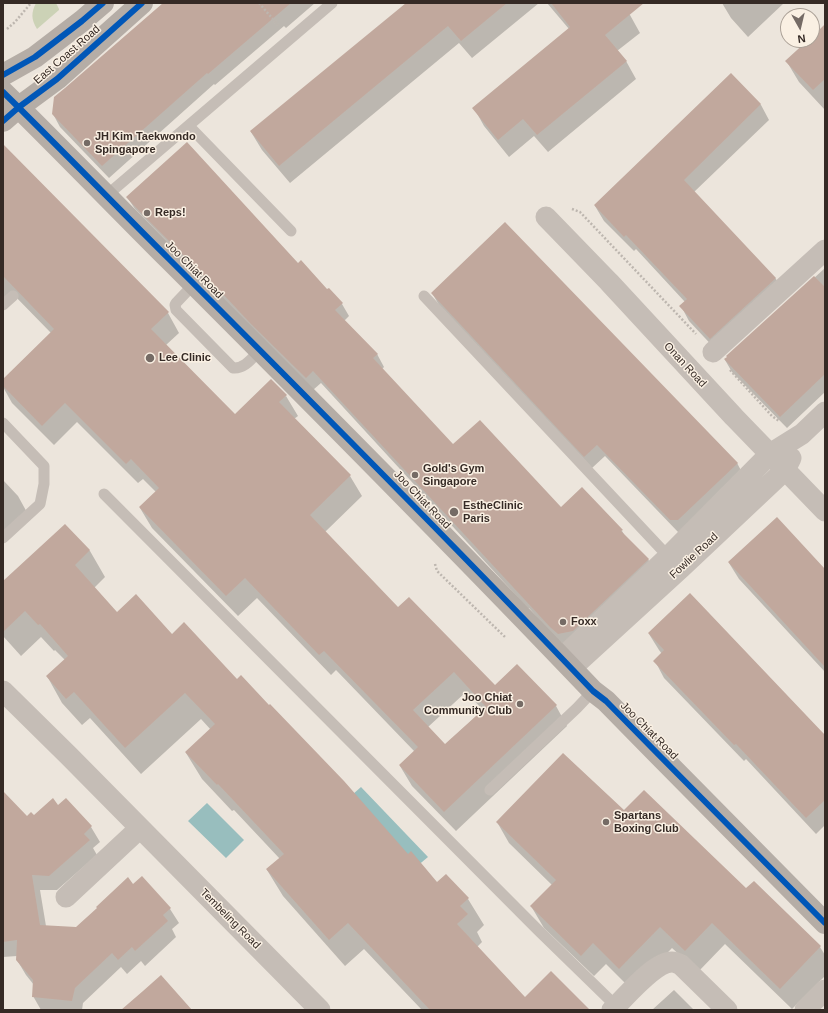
<!DOCTYPE html>
<html>
<head>
<meta charset="utf-8">
<style>
	body { margin:0 }
	#map { position:relative; width:828px; height:1013px; overflow:hidden; background:#ece5dc; font-family:Helvetica,sans-serif }
	canvas { display:block }
	.frame { position:absolute; inset:0; border:4px solid #352a25; pointer-events:none }
	.north { position:absolute; left:780px; top:8px; width:40px; height:40px; box-sizing:border-box; background:#faf0e3; border:1px solid #aba197; border-radius:50%; rotate:172deg; font-size:11px; font-weight:700; line-height:16px; text-align:center; color:#352a25 }
	.north::after { content:''; display:block; margin:auto; width:14px; height:18px; background:#756b65; clip-path:polygon(50% 0,100% 100%,50% 72%,0 100%) }
</style>
</head>
<body>
<div id="map">
<canvas width="828" height="1013"></canvas>
<div class="frame"></div>
<div class="north">N</div>
</div>
<script>
const ctx = document.querySelector('canvas').getContext('2d');
ctx.lineJoin = 'round';
function fill(path, color) {
  ctx.fillStyle = color;
  ctx.fill(path, 'evenodd');
}
function trace(path, color, width, dash) {
  ctx.strokeStyle = color;
  ctx.lineWidth = width;
  ctx.lineCap = dash ? 'butt' : 'round';
  ctx.setLineDash(dash || []);
  ctx.stroke(path);
}
function label(font, color, halo, rows, align = 'center') {
  ctx.font = font + ' Helvetica,sans-serif';
  ctx.lineWidth = 3;
  ctx.setLineDash([]);
  ctx.textBaseline = 'middle';
  ctx.strokeStyle = halo;
  ctx.fillStyle = color;
  for (const [text, x, y, turn = 0] of rows) {
    ctx.save();
    ctx.translate(x, y);
    ctx.rotate((+turn || 0) * Math.PI / 180);
    ctx.textAlign = isNaN(turn) ? turn : align;
    if (halo) ctx.strokeText(text, 0, 0);
    ctx.fillText(text, 0, 0);
    ctx.restore();
  }
}
fill(new Path2D(`
	M36,3H56L59,9V10L37,29C31,19 31,13 36,3Z`), '#ccd2b6');
fill(new Path2D(`
	M361,787L428,857L416,867L352,795Z
	M207,803L244,840L226,858L188,821Z`), '#98bebe');
fill(new Path2D(`
	M164,3H315L286,28L284,26L215,85L214,84L109,178L60,127L53,114Z
	M407,3H539L472,58L459,43L290,183L262,150L251,132Z
	M547,3H620L630,15L640,33L617,51L626,61L636,79L548,152L534,136L509,157L484,126L474,108L569,29Z
	M722,3H784L748,37L731,18Z
	M825,26V110L799,82L787,62L810,40H812V38Z
	M731,74L761,105L769,120L694,192L776,279L784,294L719,353L689,321L681,306L685,302L636,249L634,251L604,221L595,206Z
	M3,146L168,313L179,333L166,345L235,416L286,396L298,416L294,419L350,476L362,496L325,532L398,609L495,687L556,706L567,726L456,831L412,786L400,766L415,752L336,670L331,675L257,598L238,616L152,528L140,508L156,492L143,479L138,483L77,422L54,445L12,403L3,387V381L51,333L11,292L3,299ZM466,692L483,710L445,745L428,727Z
	M127,197L298,264L327,291L329,289L342,304L349,316L344,321L377,354L384,367L382,369L453,446L561,508L582,489L622,531L625,536L648,559L655,572L566,646L558,640L547,629L529,608H528L522,602L321,383L313,390L135,209Z
	M825,268V392L787,428L732,372L725,360Z
	M432,293L737,463L744,476L685,532H678L605,456L592,468L439,305Z
	M3,480L18,496L29,516L3,540Z
	M65,525L90,551L105,577L94,588L117,614L172,635L237,680L408,855L437,883L446,875L468,899L484,925L477,932L482,942L477,947L525,998L587,1010H420L421,1009L364,949L345,966L283,896L267,870L280,859L234,810L232,811L202,779L186,753L211,730L201,719L141,774L90,718L82,725L62,703L47,676L65,660L55,650L54,651L41,637L21,656L3,636V583Z
	M729,563L825,570V672L739,579Z
	M649,634L825,736V825L816,834L746,759L744,761L664,678L655,661L662,654L659,650Z
	M3,792L27,817H33L58,806L66,799L91,827L100,842L93,848L97,855L57,890H40L46,926L76,928L133,885L170,909L179,923L172,929L176,937L145,966L141,961L127,974L121,967L83,1003L82,1010H41L33,996L34,985L26,975L17,960V956L3,957Z
	M624,812L746,889L820,947L825,955V976L792,1009L725,944L698,972L672,948L632,990L606,964L594,976L544,928L531,906L552,885L509,843L497,822Z
	M674,990L694,1010H652Z`), '#0003');
fill(new Path2D(`
	M163,3H291L208,74L207,73L102,166L52,114L54,97L65,88Z
	M406,3H507L461,41L448,26L279,166L250,131Z
	M551,3H644L605,35L627,61L537,135L523,119L498,140L472,108L570,27Z
	M825,24V79L813,90L785,61L808,40H812V37Z
	M731,73L761,104L684,180L776,278L710,339L679,306L687,299L626,235L624,237L594,205Z
	M187,142L298,263L301,260L327,289L329,288L343,303L335,310L378,354L373,358L453,444L480,420L561,507L582,487L623,530L621,531L649,559L573,631L558,634L550,627L313,371L306,378L251,324L222,293V294L145,217L126,197Z
	M3,144L169,312L151,329L235,414L271,379L287,395L279,402L351,475L310,515L398,607L409,597L495,685L517,664L557,705L444,812L399,765L418,747L324,651L319,655L245,578L226,596L139,507L159,488L131,459L126,464L65,403L42,426L3,386V379L54,329L3,276ZM454,672L486,707L445,744L413,710Z
	M505,222L738,463L678,520H670L597,445L584,457L431,293Z
	M814,276L825,287V374L780,417L724,359L727,357L726,356Z
	M777,517L825,569V667L728,562Z
	M65,524L90,550L75,565L117,612L136,594L172,634L184,622L237,679L241,675L269,705L270,704L344,781L408,854L411,851L437,882L446,874L469,898L460,906L468,914L457,924L525,997L551,971L590,1010H430L348,923L329,940L266,869L284,854L218,784L217,785L185,752L215,724L185,693L125,748L74,692L66,699L46,676L68,656L40,624L38,625L25,611L3,632V581Z
	M690,593L825,735V800L806,818L736,744L734,745L653,661L664,650L648,633Z
	M563,753L624,810L644,790L746,888L754,881L821,946L780,989L712,923L685,951L660,927L619,969L593,943L581,956L530,906L556,880L496,822Z
	M3,791L27,816L31,812L34,815L53,798L58,805L66,798L92,826L84,834L90,840L49,876L32,875L40,925L76,927L97,908L96,907L128,877L133,884L142,876L171,908L163,915L168,921L135,951L132,947L118,960L112,953L75,988L72,1001L32,997L33,980L16,960L17,940L3,942Z
	M161,975L192,1010H121L143,991Z`), '#c1a89d');
trace(new Path2D(`
	M259,3L278,25
	M7,29L15,22L31,3
	M572,209L580,212L696,334
	M730,370L772,416L779,421
	M435,564L437,571L505,637`), '#bdb6af', 2.5, [2, 2]);
trace(new Path2D(`
	M189,126L291,231
	M106,196L332,3
	M194,284L176,303L175,305L176,310L233,368C245,369 252,358 260,350
	M424,296L665,553L672,559
	M3,305L13,296
	M3,423L44,466V484L40,504L3,538
	M104,494L538,930L616,1006
	M490,790L577,708L593,691`), '#c5bdb6', 11);
trace(new Path2D(`
	M546,217L609,282L734,417L825,511
	M713,352L825,250
	M562,658L669,556L770,454L802,434L825,412
	M576,664L681,568L785,470L791,458
	M3,691L69,756L320,1010
	M66,897L140,828
	M612,1010C626,997 654,962 672,962C675,962 679,964 681,965L727,1010
	M805,1010L825,990`), '#c5bdb6', 21);
trace(new Path2D(`
	M3,75L35,57L82,21L103,3
	M3,92C59,147 114,204 170,260C312,402 454,545 593,691L606,701L657,753L825,923
	M3,121L19,107L57,79L142,3`), '#b5ada6', 22);
trace(new Path2D(`
	M3,75L35,57L82,21L103,3
	M3,92C59,147 114,204 170,260C312,402 454,545 593,691L606,701L657,753L825,923
	M3,121L19,107L57,79L142,3`), '#0057b8', 6);
for (const [x, y, r, color] of [
	[87,143,4,"#756b65"],
	[147,213,4,"#756b65"],
	[150,358,5,"#756b65"],
	[415,475,4,"#756b65"],
	[454,512,5,"#756b65"],
	[563,622,4,"#756b65"],
	[520,704,4,"#756b65"],
	[606,822,4,"#756b65"]
]) {
  const dot = new Path2D();
  dot.arc(x, y, r, 0, 2 * Math.PI);
  ctx.fillStyle = color;
  ctx.fill(dot);
  trace(dot, '#faf0e3', 1.5);
}
label('11px', '#352a25', '#faf0e3', [
	["East Coast Road",67,55,-41],
	["Joo Chiat Road",194,270,45],
	["Onan Road",685,365,47],
	["Joo Chiat Road",422,500,46],
	["Fowlie Road",694,556,-43],
	["Joo Chiat Road",649,731,45],
	["Tembeling Road",230,919,45]
]);
label('bold 11px', '#352a25', '#faf0e3', [
	["JH Kim Taekwondo",95,137],
	["Spingapore",95,150],
	["Reps!",155,213],
	["Lee Clinic",159,358],
	["Gold's Gym",423,469],
	["Singapore",423,482],
	["EstheClinic",463,506],
	["Paris",463,519],
	["Foxx",571,622],
	["Joo Chiat",512,698,"right"],
	["Community Club",512,711,"right"],
	["Spartans",614,816],
	["Boxing Club",614,829]
], 'left');
</script>
</body>
</html>
